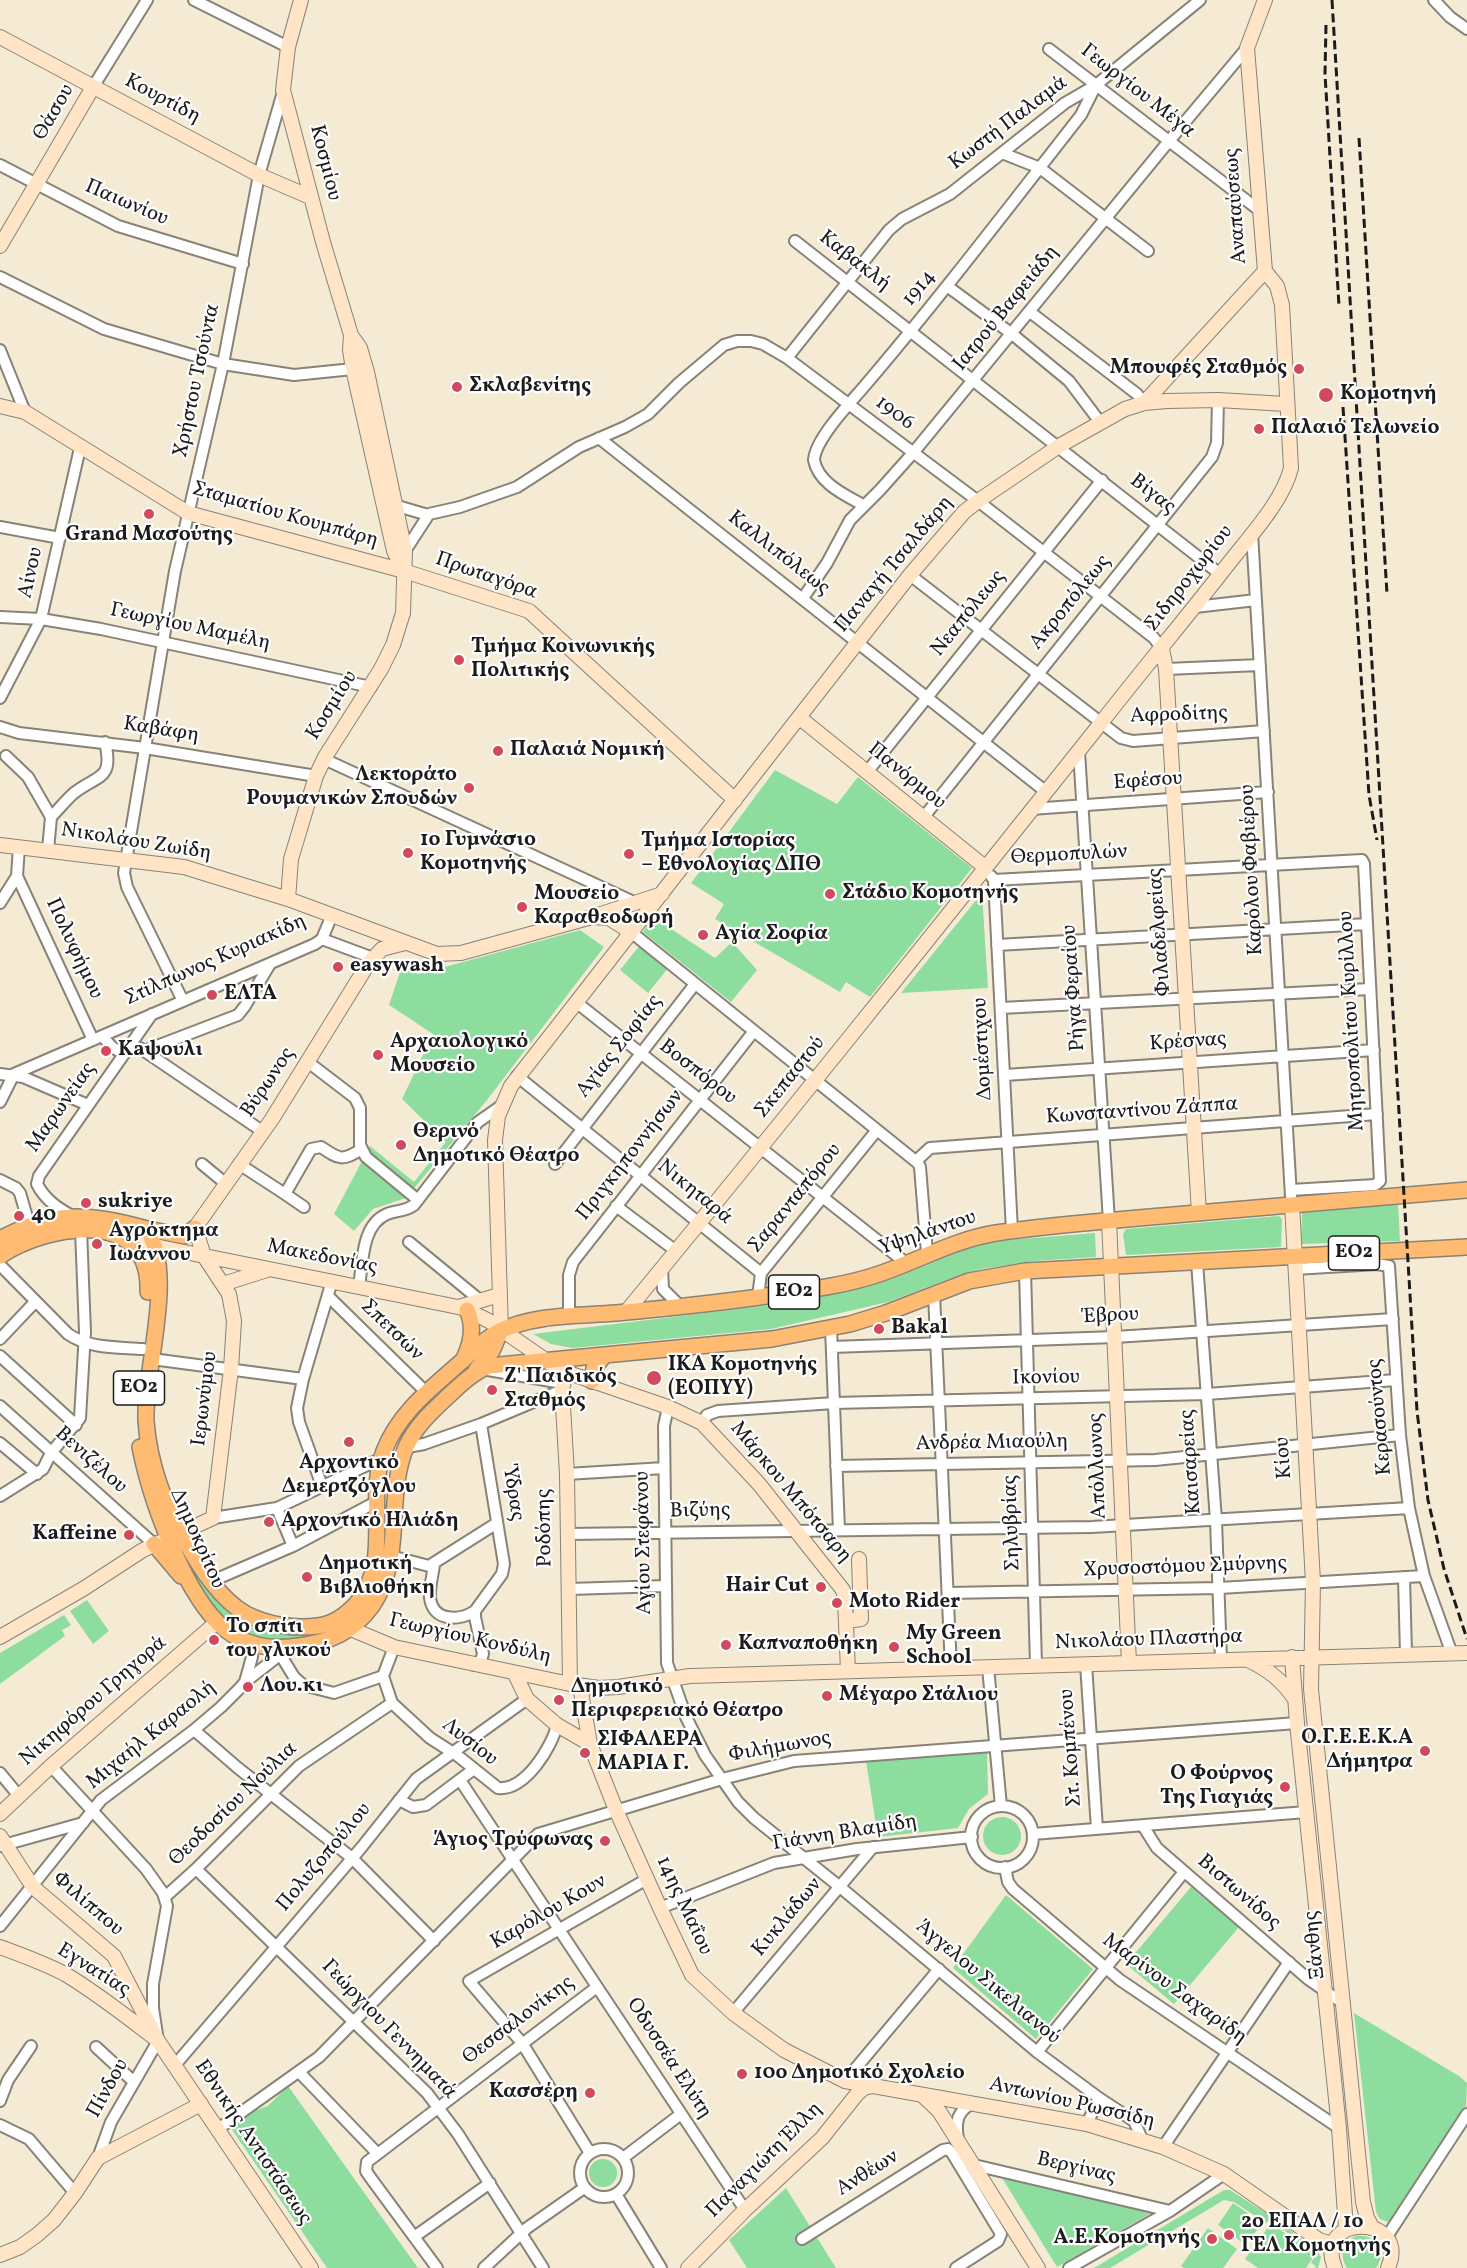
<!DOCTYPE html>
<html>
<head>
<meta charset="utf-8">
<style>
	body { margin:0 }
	canvas { display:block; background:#f5ead4 }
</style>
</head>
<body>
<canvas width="1467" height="2268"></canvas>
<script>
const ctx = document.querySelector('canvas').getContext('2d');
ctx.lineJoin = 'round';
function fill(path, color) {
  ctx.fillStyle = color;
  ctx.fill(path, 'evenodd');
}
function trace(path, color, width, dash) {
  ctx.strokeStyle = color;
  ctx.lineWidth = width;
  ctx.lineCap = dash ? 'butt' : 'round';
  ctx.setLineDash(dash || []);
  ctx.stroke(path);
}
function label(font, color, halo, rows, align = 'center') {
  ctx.font = font + ' Vollkorn,serif';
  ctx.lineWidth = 4.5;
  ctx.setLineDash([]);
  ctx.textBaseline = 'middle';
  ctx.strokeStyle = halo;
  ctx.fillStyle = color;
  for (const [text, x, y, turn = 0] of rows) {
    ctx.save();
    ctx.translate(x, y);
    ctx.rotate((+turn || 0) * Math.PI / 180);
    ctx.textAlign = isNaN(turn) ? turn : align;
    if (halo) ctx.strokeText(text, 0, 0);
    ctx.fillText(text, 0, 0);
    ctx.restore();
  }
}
fill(new Path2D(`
	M775,770L837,804L858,777L972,868L870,997L846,982L840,992L715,919L724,904L691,883Z
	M982,893L988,988L901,993Z
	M653,917L715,958L732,942L757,970L731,1002L643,932Z
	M580,930L604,947L487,1100L406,1198L373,1209L354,1231L334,1214L370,1146L414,1182L446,1142L402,1099L433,1034L389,1005L402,966L419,974Z
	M640,945L669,967L648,993L620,970Z
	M1398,1204L1400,1241L1301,1244L1302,1213Z
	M1279,1216L1282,1219L1281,1247L1126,1255L1123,1234L1126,1229Z
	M1095,1233L1096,1257L1034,1261L982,1269L959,1275L888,1302L771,1329L572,1348L551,1344L533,1334L795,1302L863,1288L887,1281L972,1247L1008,1240Z
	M191,1567C214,1597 238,1630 278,1634C291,1635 304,1631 315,1635C272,1647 240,1640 212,1604C203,1593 194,1581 191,1567Z
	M87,1600L109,1631L93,1644L70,1611Z
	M64,1615L71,1625L62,1630L65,1636L0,1684V1653Z
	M987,1751L988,1794L969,1809L958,1828L878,1837L866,1761Z
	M983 1836a19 19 0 1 1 38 0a19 19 0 1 1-38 0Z
	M1191,1887L1239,1927L1174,2004L1126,1964Z
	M1006,1895L1093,1969L1036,2039L953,1968Z
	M1354,2013L1459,2076L1467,2083L1466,2106L1393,2219L1388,2222L1380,2219L1376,2212Z
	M288,2086L418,2268H327L226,2121L268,2106Z
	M589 2173a14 14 0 1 1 28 0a14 14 0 1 1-28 0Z
	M999,2173L1153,2212L1057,2267Z
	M786,2188L836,2268H747L729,2240Z
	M1224,2190H1230L1272,2217L1266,2223L1234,2202L1224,2200L1110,2268H1094Z
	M1233,2203L1262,2223L1246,2245L1218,2225Z
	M1277,2220L1317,2251L1321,2257L1318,2268H1315L1316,2266L1311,2263L1316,2254L1276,2224Z
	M1271,2223L1315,2255L1306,2268H1258L1245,2259Z
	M1208,2228L1237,2249L1223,2268H1184L1181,2266Z
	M1356,2236C1376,2233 1388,2252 1376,2268H1347C1339,2255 1342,2242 1356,2236Z`), '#8dde9e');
const street = new Path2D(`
	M194,0L288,47
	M1434,0L1450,17L1467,29
	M1049,49L1259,210
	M93,87L147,0
	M1002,153L1040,168L1148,251
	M0,165L118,226L243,264
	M795,241L1220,574
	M0,277L104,329L223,364L294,375L353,369
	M947,286L1012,334L1069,381L1100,422
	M1030,312L1137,394L1144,403
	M0,350L25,412
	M787,358L889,230L902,219L950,194L1065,103L1096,85L1200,0
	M599,438L1045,791
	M394,505L428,515
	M863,505C845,495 818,483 814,460C815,440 848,405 862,389C938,300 1009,207 1081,115L1096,85
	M0,527L60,538
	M1252,533L1291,1196
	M405,551L429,514L460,507L517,487L579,447L625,427L648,414L679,383L724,345L737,341H751L763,344L787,358L978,501L1154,638L1162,649
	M910,575L1121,738L1133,741L1264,731
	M803,598L827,563L850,520L880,490L913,453L1169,141L1247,48
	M1195,607L1256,600
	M0,617L41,619L101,629L371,687
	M1166,669L1260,665
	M0,698L41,619L80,448
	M0,727L19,733L145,748L316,776
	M1079,752L1109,1221
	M6,756L28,777L51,817L48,850
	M324,759L636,903
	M867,772L1102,480
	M1031,809L1268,792
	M51,817C59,809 66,800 74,793C98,774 114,781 105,742
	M923,818L1212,457L1217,443L1218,400
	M17,876L93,1040
	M991,876L994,880L1012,1231
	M994,880L1362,860L1364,864L1380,1181L1375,1185L1291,1190
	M0,903L17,876L19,847
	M631,932L918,1163L920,1167L927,1253
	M322,939L373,958
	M997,945L1367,924
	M183,1001L127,887L124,873L175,571L223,364L259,175L283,92
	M576,1002L906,1263
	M1001,1008L1370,989
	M102,1036L112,1047L124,1054
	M140,1048L262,1131
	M144,1051L238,1015L245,1006L270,964
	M308,1062L355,1098L360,1108V1145L366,1157L418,1200
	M0,1074L23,1077L88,1105
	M14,1074L315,944L322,939L332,915
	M1005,1075L1374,1050
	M517,1076L761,1273
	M0,1102L14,1074
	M916,1161L930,1148L1377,1114
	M202,1164L225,1183
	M239,1164L285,1194L311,1149L321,1147C340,1160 342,1161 362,1149
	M555,1164L695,984
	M0,1180L16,1188L20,1193L31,1231
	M285,1194L304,1207
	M616,1206L676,1251
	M74,1217C59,1209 45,1200 37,1184L39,1176L152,1014
	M409,1242L481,1301
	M1197,1262L1216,1520L1221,1660
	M0,1265L68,1334C90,1349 117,1347 143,1349
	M662,1269L663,1289L680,1306
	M1295,1269L1377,1264L1389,1266L1400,1435L1409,1508L1424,1576L1452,1654
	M1025,1271L1036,1665
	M359,1286C363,1263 361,1225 387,1214C396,1210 405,1212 414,1205L478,1122L501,1106
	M934,1294L951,1668
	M328,1296L427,1393
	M758,1297L761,1273L877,1130
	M569,1317V1275L573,1262L754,1031
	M831,1328L839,1530
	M0,1339L35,1302
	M832,1347L1115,1337L1393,1319
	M0,1356L76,1425
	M152,1359L303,1379
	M488,1370L562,1383
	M0,1406L154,1544
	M668,1407L664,1426L667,1663L686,1717L705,1755L738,1802L754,1818L840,1887L1037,2052L1099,2098L1134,2121L1142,2139
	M702,1423L707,1415L718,1411L834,1403L1207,1394L1396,1380
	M0,1443L37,1474
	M407,1447L424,1444L481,1424L562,1390
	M836,1466L1155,1460L1400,1435
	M567,1474L664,1468
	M322,1486L299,1422L297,1408L303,1379L332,1281
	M0,1496L43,1469L51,1453L80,1418L85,1332L81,1230
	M277,1508L293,1546
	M213,1518L277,1508L382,1458
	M568,1534L1092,1527L1409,1508
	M391,1556L429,1566L497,1523
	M434,1564C433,1575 429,1587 430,1598C433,1622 460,1621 475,1611
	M1404,1577L1406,1654
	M212,1581L293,1546L376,1502
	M569,1589L665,1586
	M948,1593L1219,1588L1424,1576
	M394,1647L383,1676L392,1703L430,1738L458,1756L498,1788C525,1791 552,1747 557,1725
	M280,1654L294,1677L303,1685L334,1693L383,1676
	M1086,1664L1097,1829
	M474,1665L481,1660L483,1654L475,1617V1611L502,1574L504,1564L481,1424
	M988,1667L1001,1806
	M245,1682L277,1657L283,1649
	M194,1730L238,1768L352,1858L434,1941
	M51,1766L146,1869L163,1893L167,1906L153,1984V2008L158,2041L111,2122L98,2158
	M0,1773L19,1796
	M460,1780L745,2210
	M399,1800L413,1807L426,1805L474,1769
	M971 1837a31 31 0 1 1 62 0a31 31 0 1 1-62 0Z
	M1143,1826L1157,1848L1308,1979L1344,2004
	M1033,1834L1306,1812
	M0,1846L83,1823
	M1005,1867L1008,1882L1013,1889L1120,1980L1339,2128
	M196,1869L427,2093L458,2134L543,2268
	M165,1897L196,1869L299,1766L392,1703
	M660,1908L774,1863L857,1849L972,1837
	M0,1926L101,1800L194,1730L221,1707L239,1689L245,1682L252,1657L251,1644
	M733,2013L873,1847
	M96,2047L134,2082
	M1037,2052L1184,1872
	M175,2065L361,1848L416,1779L527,1699
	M299,2072L377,2153
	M845,2081L939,1969
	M0,2101L8,2080L31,2046
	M1087,2124L1099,2098
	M0,2125L29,2139L75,2193
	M218,2129L319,2057L538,1834L722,1779L794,1761L1297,1723
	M958,2139C955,2122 957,2110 974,2103
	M1163,2147L1289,1962
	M580 2173a24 24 0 1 1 48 0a24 24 0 1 1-48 0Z
	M590,2153L522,2043L469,1981L647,1879
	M623,2158L681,2114
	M974,2165L1170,2211
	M616,2194L661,2268
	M414,2237L490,2183
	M1386,2238L1467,2114
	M802,2239L943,2150L948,2149L952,2153L1001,2234L998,2241L956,2268
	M437,2268L370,2177L366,2171L367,2162L597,1987
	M484,2268L527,2228L584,2188
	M1069,2268L1170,2211L1224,2174`);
const secondary = new Path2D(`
	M0,37L259,175L310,197
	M0,246L93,87
	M351,335L350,350L353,369L394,551L403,570
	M1144,403L1265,271L1247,48L1265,0
	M0,406L25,412L188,513L404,571L529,611L735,800
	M1162,649L1166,669L1199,1213
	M800,718L986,868
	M0,845L184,867L288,899L437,954L461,953L592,917L609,918L631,932
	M288,899L291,859L316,776L325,757L381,669L393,645L403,613L405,551L367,372L360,348L351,335L323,242L283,90L288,47L301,0
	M598,915L662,894
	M1292,1205L1313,1582L1311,1689L1363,2202L1367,2218L1372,2227
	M1109,1221L1129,1663
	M130,1241L463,1308L489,1321L560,1370L668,1407L702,1423L759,1484L843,1590L845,1600L848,1671
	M223,1284L267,1270
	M459,1307L499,1295
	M626,1312C787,1117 944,920 1101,723C1143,669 1187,617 1229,563C1250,536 1283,501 1291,468L1282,305L1277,286L1265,271
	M501,1330L495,1140L498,1116L511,1086L910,575L964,512L978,501L1059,446L1125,409L1144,403L1167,401L1218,400L1286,404
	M566,1373L562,1390L567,1474L570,1684
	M846,1621L861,1619L859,1559
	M343,1622L351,1629L394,1647L570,1684L599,1688L618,1687L690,1676L1467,1653
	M0,1637L83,1589L143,1550L213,1518L231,1369L234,1321L229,1294L204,1256L195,1228L272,1119L368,964L382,949L405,943
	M1292,1657L1297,1723L1339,2128L1346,2229
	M1248,1660C1268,1669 1282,1680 1294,1698
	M515,1674L527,1699L557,1725L590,1744
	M580,1686L590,1744L616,1810L660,1908L692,1975L733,2013L784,2050L845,2081L1087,2124L1163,2147L1224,2174L1319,2240L1334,2245
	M0,1814L51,1766L217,1622
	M0,1836L33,1887L114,1956L158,2041L311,2268
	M0,1947C22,1955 44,1963 65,1974C97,1993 127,2017 156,2039
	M923,2096L939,2111L1038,2268
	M0,2255L20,2247L37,2235L54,2220L75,2193L98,2158L201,2104
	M688,2268L745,2210L822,2138L857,2094L864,2088L872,2086
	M1335,2268C1312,2213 1411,2213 1388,2268`);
const primary = new Path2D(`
	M147,1229L184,1236L195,1228
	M0,1239C53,1210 90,1213 147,1229C176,1278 144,1366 146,1421C149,1463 165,1508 187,1544C201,1569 220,1599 246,1614C267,1625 294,1629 318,1626C334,1624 346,1615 357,1603C393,1560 365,1500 384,1451C399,1412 432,1388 462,1361C473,1351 484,1339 498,1332C533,1314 579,1316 616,1313C669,1308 721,1303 773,1295C807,1290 841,1286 873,1276C915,1263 952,1240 996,1233C1051,1225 1107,1221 1162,1216C1264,1207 1365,1199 1467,1190
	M0,1256C48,1224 151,1207 148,1292
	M465,1356C472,1341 474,1325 467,1310
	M476,1370L492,1351L501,1330
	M592,1381L594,1368L604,1356
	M140,1447C150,1498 185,1598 226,1630C248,1647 273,1650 299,1646C330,1642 353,1632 372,1606C405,1558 385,1497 406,1447C415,1428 428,1415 443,1401C457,1388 471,1373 489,1366L772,1339L850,1324L886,1313L969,1281L1025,1271L1467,1247
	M154,1544L181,1576`);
trace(street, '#888378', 14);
trace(secondary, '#888378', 16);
trace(primary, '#888378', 18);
trace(street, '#fff', 10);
trace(secondary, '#ffe4c6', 14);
trace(primary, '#ffbb71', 15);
trace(new Path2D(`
	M1332,0L1417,1411L1428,1500L1444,1569L1467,1639
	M1326,25L1325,74L1339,306
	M1359,138L1387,594
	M1343,407L1369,795L1377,840`), '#1c1c1c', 3, [9, 4.5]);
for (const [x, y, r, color] of [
	[1299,369,6,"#d1495b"],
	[457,387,6,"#d1495b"],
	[1326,395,8,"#d1495b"],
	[1259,429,6,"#d1495b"],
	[149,514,6,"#d1495b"],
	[459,660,6,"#d1495b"],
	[498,751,6,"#d1495b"],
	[469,788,6,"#d1495b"],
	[408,853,6,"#d1495b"],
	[629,854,6,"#d1495b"],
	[830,894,6,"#d1495b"],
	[522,907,6,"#d1495b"],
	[703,935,6,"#d1495b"],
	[338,967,6,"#d1495b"],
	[212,995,6,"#d1495b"],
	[106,1051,6,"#d1495b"],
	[378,1055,6,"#d1495b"],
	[401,1145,6,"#d1495b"],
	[86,1203,6,"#d1495b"],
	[19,1216,6,"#d1495b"],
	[97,1244,6,"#d1495b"],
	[879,1329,6,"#d1495b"],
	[654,1378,8,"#d1495b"],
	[492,1390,6,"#d1495b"],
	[349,1442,6,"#d1495b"],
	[269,1522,6,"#d1495b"],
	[129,1535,6,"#d1495b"],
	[307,1577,6,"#d1495b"],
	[821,1587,6,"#d1495b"],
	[837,1603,6,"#d1495b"],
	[214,1640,6,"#d1495b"],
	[726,1645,6,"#d1495b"],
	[894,1647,6,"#d1495b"],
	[248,1687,6,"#d1495b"],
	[827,1696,6,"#d1495b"],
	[559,1700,6,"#d1495b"],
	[1425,1751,6,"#d1495b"],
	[585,1753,6,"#d1495b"],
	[1285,1787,6,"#d1495b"],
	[605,1841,6,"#d1495b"],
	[742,2074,6,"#d1495b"],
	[590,2093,6,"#d1495b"],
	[1229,2235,6,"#d1495b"],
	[1212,2239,6,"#d1495b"]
]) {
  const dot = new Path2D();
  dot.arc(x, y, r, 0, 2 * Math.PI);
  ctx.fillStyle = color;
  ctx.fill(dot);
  trace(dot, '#fff', 2);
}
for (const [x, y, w] of [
	[1354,1253,51],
	[794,1292,51],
	[139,1388,51]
]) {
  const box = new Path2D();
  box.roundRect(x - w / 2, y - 17, w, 34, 4.5);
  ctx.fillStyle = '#fff';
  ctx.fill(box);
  trace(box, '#1c1c1c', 1.5);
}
label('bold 20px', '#1c1c1c', null, [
	["ΕΟ2",1354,1253],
	["ΕΟ2",794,1292],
	["ΕΟ2",139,1388]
]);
label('21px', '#1c1c1c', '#fff', [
	["Γεωργίου Μέγα",1137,92,38],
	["Κουρτίδη",162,100,28],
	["Θάσου",55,113,-60],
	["Κωστή Παλαμά",1009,124,-37],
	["Κοσμίου",324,163,76],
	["Παιωνίου",126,204,23],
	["Αναπαύσεως",1237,206,-94],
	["Καβακλή",854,262,38],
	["1914",920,289,-51],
	["Ιατρού Βαφειάδη",1007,309,-51],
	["Χρήστου Τσούντα",198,381,-78],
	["1906",894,414,37],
	["Βίγας",1152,495,38],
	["Σταματίου Κουμπάρη",285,516,16],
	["Καλλιπόλεως",778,554,38],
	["Παναγή Τσαλδάρη",895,565,-50],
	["Αίνου",32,573,-77],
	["Πρωταγόρα",486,577,19],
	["Σιδηροχωρίου",1190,579,-52],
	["Ακροπόλεως",1071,603,-51],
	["Νεαπόλεως",969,614,-51],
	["Γεωργίου Μαμέλη",190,628,12],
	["Κοσμίου",333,706,-58],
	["Αφροδίτης",1179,716,-2],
	["Καβάφη",161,731,9],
	["Πανόρμου",906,777,39],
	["Εφέσου",1148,782,-4],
	["Νικολάου Ζωίδη",136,843,9],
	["Θερμοπυλών",1069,856,-3],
	["Καρόλου Φαβιέρου",1253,870,-93],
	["Φιλαδελφείας",1161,932,-94],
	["Πολυφήμου",73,949,65],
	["Στίλπωνος Κυριακίδη",216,961,-24],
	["Ρήγα Φεραίου",1075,988,-94],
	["Μητροπολίτου Κυρίλλου",1353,1021,-93],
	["Κρέσνας",1188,1043,-4],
	["Αγίας Σοφίας",620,1047,-52],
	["Δομέστιχου",984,1049,-93],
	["Βοσπόρου",697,1073,38],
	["Σκεπαστού",791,1078,-51],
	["Βύρωνος",269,1083,-56],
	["Μαρωνείας",62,1108,-55],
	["Κωνσταντίνου Ζάππα",1142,1112,-4],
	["Πριγκηποννήσων",631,1156,-52],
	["Νικηταρά",694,1193,39],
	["Σαρανταπόρου",796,1199,-51],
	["Υψηλάντου",928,1234,-19],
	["Μακεδονίας",322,1258,11],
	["Έβρου",1111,1317,-3],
	["Σπετσών",391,1331,44],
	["Ικονίου",1046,1379,-1],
	["Ιερωνύμου",206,1399,-83],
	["Κερασούντος",1381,1417,-95],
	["Ανδρέα Μιαούλη",992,1444,-1],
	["Κίου",1285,1458,-94],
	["Βενιζέλου",90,1461,42],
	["Καισαρείας",1192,1462,-94],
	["Απόλλωνος",1099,1466,-92],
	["Μάρκου Μπότσαρη",790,1493,50],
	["Ύδρας",512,1494,81],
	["Βιζύης",700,1512,-1],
	["Σηλυβρίας",1013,1523,-92],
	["Ροδόπης",546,1528,-91],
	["Δημοκρίτου",196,1539,66],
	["Αγίου Στεφάνου",645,1543,-91],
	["Χρυσοστόμου Σμύρνης",1185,1568,-2],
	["Γεωργίου Κονδύλη",470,1640,13],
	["Νικολάου Πλαστήρα",1149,1641,-2],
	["Νικηφόρου Γρηγορά",94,1702,-41],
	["Μιχαήλ Καραολή",152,1736,-39],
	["Λυσίου",469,1743,38],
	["Φιλήμωνος",780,1748,-10],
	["Στ. Κομπένου",1072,1748,-94],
	["Θεοδοσίου Νούλια",234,1805,-44],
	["Γιάννη Βλαμίδη",845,1834,-9],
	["Πολυζοπούλου",325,1858,-50],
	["Βιστωνίδος",1238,1893,41],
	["Φιλίππου",87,1905,41],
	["14ης Μαΐου",683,1906,65],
	["Καρόλου Κουν",549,1913,-30],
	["Κυκλάδων",788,1918,-50],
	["Ξάνθης",1316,1945,-96],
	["Εγνατίας",93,1971,32],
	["Άγγελου Σικελιανού",987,1983,40],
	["Μαρίνου Σαχαρίδη",1174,1990,36],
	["Θεσσαλονίκης",519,2021,-37],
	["Γεώργιου Γεννηματά",388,2030,46],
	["Οδυσσέα Ελύτη",668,2059,57],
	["Πίνδου",109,2089,-61],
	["Αντωνίου Ρωσσίδη",1072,2104,13],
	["Εθνικής Αντιστάσεως",252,2143,56],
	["Παναγιώτη Έλλη",765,2161,-45],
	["Βεργίνας",1076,2169,13],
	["Ανθέων",868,2174,-32]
]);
label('bold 21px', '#1c1c1c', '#fff', [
	["Μπουφές Σταθμός",1287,369,"right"],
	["Σκλαβενίτης",469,387],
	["Κομοτηνή",1340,395],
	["Παλαιό Τελωνείο",1271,429],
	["Grand Μασούτης",149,536,"center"],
	["Τμήμα Κοινωνικής",471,648],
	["Πολιτικής",471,672],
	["Παλαιά Νομική",510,751],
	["Λεκτοράτο",457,776,"right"],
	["Ρουμανικών Σπουδών",457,800,"right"],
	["1ο Γυμνάσιο",420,841],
	["Κομοτηνής",420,865],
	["Τμήμα Ιστορίας",641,842],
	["– Εθνολογίας ΔΠΘ",641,866],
	["Στάδιο Κομοτηνής",842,894],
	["Μουσείο",534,895],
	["Καραθεοδωρή",534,919],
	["Αγία Σοφία",715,935],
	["easywash",350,967],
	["ΕΛΤΑ",224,995],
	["Αρχαιολογικό",390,1043],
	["Μουσείο",390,1067],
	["Kaψουλι",118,1051],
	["Θερινό",413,1133],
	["Δημοτικό Θέατρο",413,1157],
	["sukriye",98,1203],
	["40",31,1216],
	["Αγρόκτημα",109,1232],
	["Ιωάννου",109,1256],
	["Bakal",891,1329],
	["ΙΚΑ Κομοτηνής",668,1366],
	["(ΕΟΠΥΥ)",668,1390],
	["Ζ' Παιδικός",504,1378],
	["Σταθμός",504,1402],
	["Αρχοντικό",349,1464,"center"],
	["Δεμερτζόγλου",349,1488,"center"],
	["Αρχοντικό Ηλιάδη",281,1522],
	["Kaffeine",117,1535,"right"],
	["Δημοτική",319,1565],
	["Βιβλιοθήκη",319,1589],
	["Hair Cut",809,1587,"right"],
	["Moto Rider",849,1603],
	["Το σπίτι",226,1628],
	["του γλυκού",226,1652],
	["My Green",906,1635],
	["School",906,1659],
	["Καπναποθήκη",738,1645],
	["Λου.κι",260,1687],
	["Δημοτικό",571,1688],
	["Περιφερειακό Θέατρο",571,1712],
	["Μέγαρο Στάλιου",839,1696],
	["Ο.Γ.Ε.Ε.Κ.Α",1413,1739,"right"],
	["Δήμητρα",1413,1763,"right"],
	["ΣΙΦΑΛΕΡΑ",597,1741],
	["ΜΑΡΙΑ Γ.",597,1765],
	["Ο Φούρνος",1273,1775,"right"],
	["Της Γιαγιάς",1273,1799,"right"],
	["Άγιος Τρύφωνας",593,1841,"right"],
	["10ο Δημοτικό Σχολείο",754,2074],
	["Κασσέρη",578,2093,"right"],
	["2ο ΕΠΑΛ / 1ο",1241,2223],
	["ΓΕΛ Κομοτηνής",1241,2247],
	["Α.Ε.Κομοτηνής",1200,2239,"right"]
], 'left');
</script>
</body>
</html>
